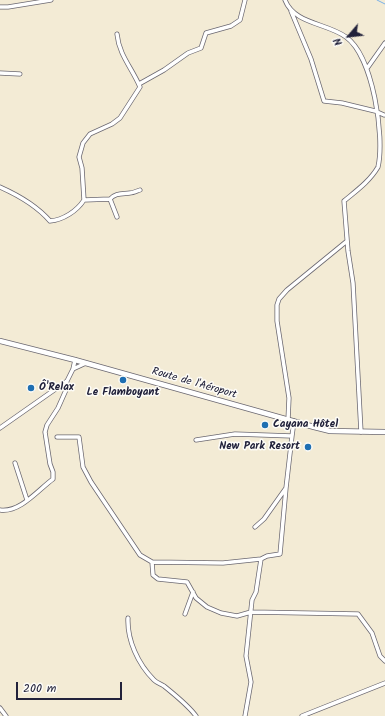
<!DOCTYPE html>
<html>
<head>
<meta charset="utf-8">
<style>
	body { margin:0 }
	#map { position:relative; width:385px; height:716px; overflow:hidden; background:#f3ebd5; font-family:Kalam,sans-serif }
	canvas { display:block }
	.north { position:absolute; left:329px; top:16px; width:40px; height:40px; -webkit-text-stroke:3px #fdfcf7; paint-order:stroke; rotate:242deg; font-size:11px; font-weight:700; line-height:16px; text-align:center; color:#22223b }
	.north::after { content:''; display:block; margin:auto; width:14px; height:18px; background:#22223b; clip-path:polygon(50% 0,100% 100%,50% 72%,0 100%) }
	.scale { position:absolute; left:16px; top:682px; width:106px; height:18px; box-sizing:border-box; border:2px solid #22223b; border-top:0; padding-left:5px; font-size:12px; line-height:14px; white-space:nowrap; color:#22223b; -webkit-text-stroke:3px #fdfcf7; paint-order:stroke }
</style>
</head>
<body>
<div id="map">
<canvas width="385" height="716"></canvas>
<div class="north">N</div>
<div class="scale">200 m</div>
</div>
<script>
const ctx = document.querySelector('canvas').getContext('2d');
ctx.lineJoin = 'round';
function trace(path, color, width, dash) {
  ctx.strokeStyle = color;
  ctx.lineWidth = width;
  ctx.lineCap = dash ? 'butt' : 'round';
  ctx.setLineDash(dash || []);
  ctx.stroke(path);
}
function label(font, color, halo, rows, align = 'center') {
  ctx.font = font + ' Kalam,sans-serif';
  ctx.lineWidth = 3;
  ctx.setLineDash([]);
  ctx.textBaseline = 'middle';
  ctx.strokeStyle = halo;
  ctx.fillStyle = color;
  for (const [text, x, y, turn = 0] of rows) {
    ctx.save();
    ctx.translate(x, y);
    ctx.rotate((+turn || 0) * Math.PI / 180);
    ctx.textAlign = isNaN(turn) ? turn : align;
    if (halo) ctx.strokeText(text, 0, 0);
    ctx.fillText(text, 0, 0);
    ctx.restore();
  }
}
trace(new Path2D(`
	M377,0L385,4`), '#79b0e8', 1);
const minor = new Path2D(`
	M285,0C294,24 327,23 346,37C373,56 385,137 378,167C370,181 356,191 344,201L348,251L353,283L361,432
	M0,7H8L51,0
	M291,11L311,59L324,101L342,103L375,111L384,115
	M368,67L385,43
	M0,73L20,74
	M139,84L164,70L188,53L201,48L206,33L231,26L240,20L245,0
	M0,187C18,195 37,206 50,221C63,220 77,211 84,200L82,168L79,157L83,143L90,134L112,124L120,118L140,87C132,68 119,55 117,34
	M110,199C115,193 122,194 130,193C133,193 137,191 140,190
	M84,200L110,199L117,217
	M73,369L86,363
	M288,420L289,398L277,321V305L279,299L287,290L347,241
	M0,428L67,381L73,369L75,360
	M57,437H79L83,467L91,482L140,555L152,562L153,575L158,579L187,582L196,598L207,607L221,613L237,616L251,612L358,614L372,633L380,656L385,661
	M196,440L235,434L292,436L294,421
	M15,463L27,500
	M0,510C20,513 38,490 53,479V472L50,464L45,432L47,425L58,408L66,390L67,381
	M255,527L264,519L286,488L292,436
	M152,562L223,563L261,559
	M185,614L193,592
	M128,618C127,640 138,664 154,680C157,683 161,684 164,686C175,695 188,705 196,716
	M0,708L6,716
	M245,716L251,682L246,656L252,600L256,592L261,559L267,556L280,554L286,488
	M302,716L385,683`);
const major = new Path2D(`
	M0,341L75,360L314,427L330,431L385,432`);
trace(minor, '#6b6871', 5);
trace(major, '#6b6871', 6);
trace(minor, '#fff', 3.5);
trace(major, '#fff', 4.5);
for (const [x, y, r, color] of [
	[123,380,4,"#1f6fb2"],
	[31,388,4,"#1f6fb2"],
	[265,425,4,"#1f6fb2"],
	[308,447,4,"#1f6fb2"]
]) {
  const dot = new Path2D();
  dot.arc(x, y, r, 0, 2 * Math.PI);
  ctx.fillStyle = color;
  ctx.fill(dot);
  trace(dot, '#fdfcf7', 1.5);
}
label('11px', '#22223b', '#fdfcf7', [
	["Route de l'Aéroport",194,384,16]
]);
label('bold 11px', '#22223b', '#fdfcf7', [
	["Ô'Relax",39,388],
	["Le Flamboyant",123,393,"center"],
	["Cayana Hôtel",273,425],
	["New Park Resort",300,447,"right"]
], 'left');
</script>
</body>
</html>
